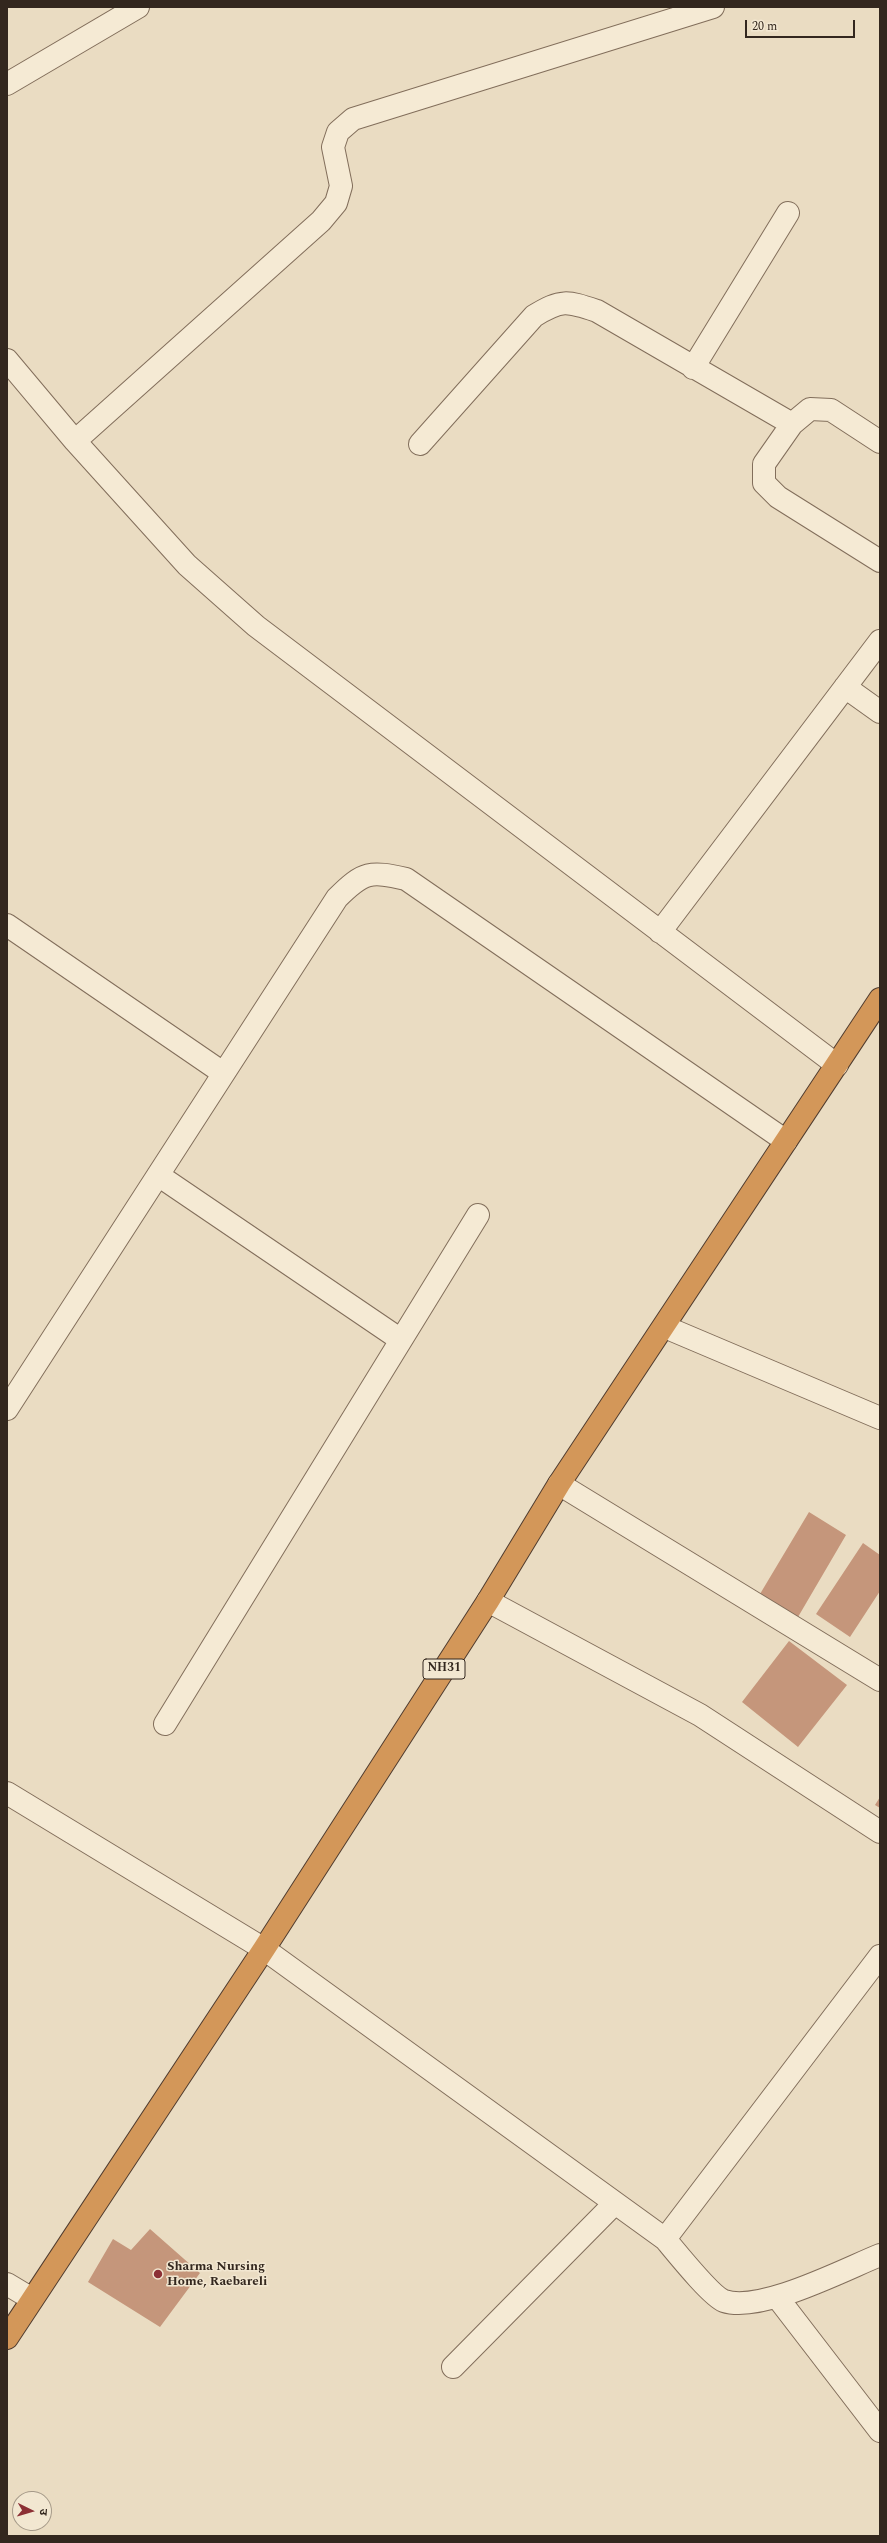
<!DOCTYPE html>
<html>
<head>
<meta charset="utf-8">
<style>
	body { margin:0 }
	#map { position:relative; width:887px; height:2543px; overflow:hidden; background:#eadcc2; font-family:Spectral,"Noto Sans Devanagari",serif }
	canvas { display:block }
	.frame { position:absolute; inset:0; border:8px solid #33271e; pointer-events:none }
	.north { position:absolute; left:12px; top:2491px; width:40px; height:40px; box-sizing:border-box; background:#f2e7d1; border:1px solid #a69a89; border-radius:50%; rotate:95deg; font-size:11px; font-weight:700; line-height:16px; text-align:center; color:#33271e }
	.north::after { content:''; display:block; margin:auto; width:14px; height:18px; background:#8c3035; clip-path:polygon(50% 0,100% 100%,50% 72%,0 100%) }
	.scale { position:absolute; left:745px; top:20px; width:110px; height:18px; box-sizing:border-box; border:2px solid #33271e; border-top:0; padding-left:5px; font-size:12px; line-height:14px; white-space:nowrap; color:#33271e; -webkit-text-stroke:3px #f2e7d1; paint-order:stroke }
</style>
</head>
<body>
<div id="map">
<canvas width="887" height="2543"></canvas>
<div class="frame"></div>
<div class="north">उ</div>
<div class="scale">20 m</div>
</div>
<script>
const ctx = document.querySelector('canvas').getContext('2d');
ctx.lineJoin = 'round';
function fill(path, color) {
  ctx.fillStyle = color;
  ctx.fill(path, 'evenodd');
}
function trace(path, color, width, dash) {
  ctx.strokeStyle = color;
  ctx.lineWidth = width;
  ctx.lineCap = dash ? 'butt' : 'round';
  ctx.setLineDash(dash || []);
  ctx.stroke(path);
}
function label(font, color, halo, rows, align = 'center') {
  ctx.font = font + ' Spectral,serif';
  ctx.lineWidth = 3;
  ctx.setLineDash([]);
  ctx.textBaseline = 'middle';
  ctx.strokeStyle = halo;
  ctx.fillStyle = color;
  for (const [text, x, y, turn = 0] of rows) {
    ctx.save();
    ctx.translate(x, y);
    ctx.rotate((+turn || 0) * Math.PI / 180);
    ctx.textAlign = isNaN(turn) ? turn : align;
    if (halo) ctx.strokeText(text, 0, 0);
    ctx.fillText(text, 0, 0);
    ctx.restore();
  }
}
fill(new Path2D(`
	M809,1512L846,1535L798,1617L760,1594Z
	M863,1543L880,1555V1591L850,1637L816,1614Z
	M789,1641L847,1685L798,1747L742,1702Z
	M880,1797V1808L875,1805Z
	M150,2229L200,2273L160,2327L88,2282L113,2239L131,2250Z`), '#c5967b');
const street = new Path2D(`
	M7,84L138,7
	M7,360L75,441L187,565L256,626L837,1065
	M693,368L788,213
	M792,424L764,464V483L778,497L880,561
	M75,441L321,221L336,203L341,186L333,147L338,132L353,119L713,7
	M420,444L534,316C562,299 567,301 597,311L792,424L810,409L831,410L880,442
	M845,687L880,712
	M7,925L223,1073
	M660,932L880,641
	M158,1175L401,1340
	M665,1327L880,1418
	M7,1409L337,898C364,871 370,871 406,879L786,1141
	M559,1484L880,1680
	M488,1601L700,1715L880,1832
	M165,1724L478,1215
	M7,1793L264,1949L665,2239L880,1956
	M665,2239C676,2252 711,2296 724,2301C761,2313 843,2270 880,2255
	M7,2284L32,2299
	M777,2297L880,2431
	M453,2367L615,2203`);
const highway = new Path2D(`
	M7,2338L264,1949L488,1601L559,1484L880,999`);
trace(street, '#826e5b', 24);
trace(highway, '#503c2f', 24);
trace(street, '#f5ead4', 22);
trace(highway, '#d39759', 22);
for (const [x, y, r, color] of [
	[158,2274,5,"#8c3035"]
]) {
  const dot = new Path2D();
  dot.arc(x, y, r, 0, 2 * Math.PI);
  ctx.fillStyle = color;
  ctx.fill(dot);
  trace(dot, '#f2e7d1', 1.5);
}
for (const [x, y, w] of [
	[444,1669,42]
]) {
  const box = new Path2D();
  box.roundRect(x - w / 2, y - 10, w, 20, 3);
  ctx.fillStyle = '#f2e7d1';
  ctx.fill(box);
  trace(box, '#33271e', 1);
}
label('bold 12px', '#33271e', null, [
	["NH31",444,1669]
]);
label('bold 13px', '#33271e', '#f2e7d1', [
	["Sharma Nursing",167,2267],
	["Home, Raebareli",167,2282]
], 'left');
</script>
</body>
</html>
